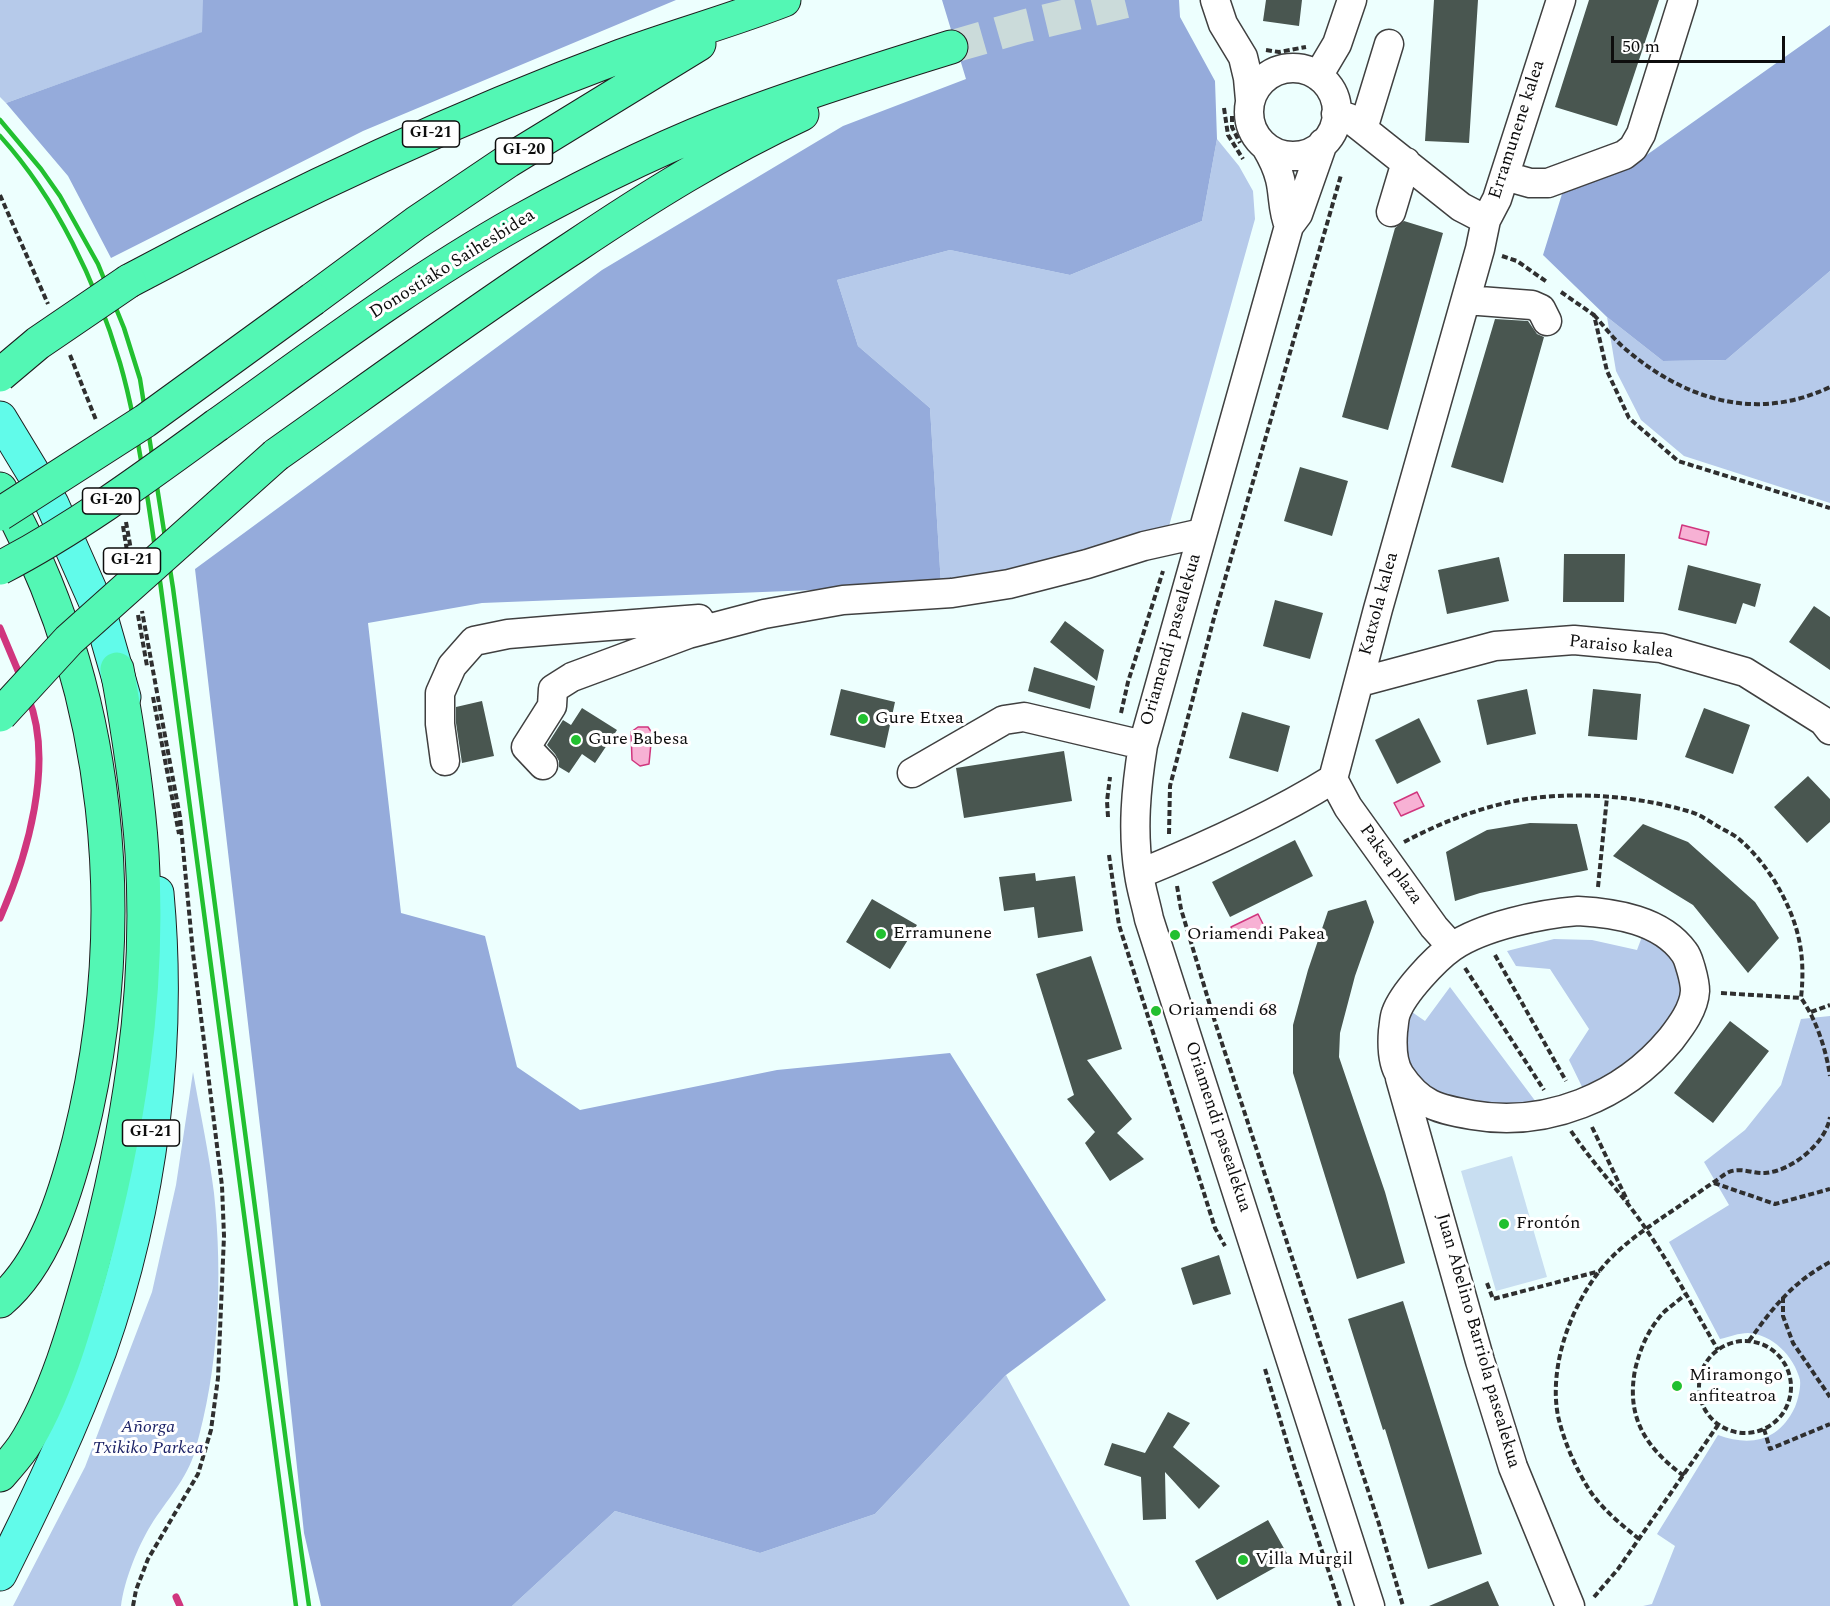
<!DOCTYPE html>
<html>
<head>
<meta charset="utf-8">
<style>
	body { margin:0 }
	#map { position:relative; width:1830px; height:1606px; overflow:hidden; background:#edfffe; font-family:Spectral,serif }
	canvas { display:block }
	.scale { position:absolute; left:1611px; top:36px; width:174px; height:27px; box-sizing:border-box; border:3px solid #0d0d0d; border-top:0; padding-left:8px; font-size:18px; line-height:21px; white-space:nowrap; color:#0d0d0d; -webkit-text-stroke:4px #fff; paint-order:stroke }
</style>
</head>
<body>
<div id="map">
<canvas width="1830" height="1606"></canvas>
<div class="scale">50 m</div>
</div>
<script>
const ctx = document.querySelector('canvas').getContext('2d');
ctx.lineJoin = 'round';
function fill(path, color) {
  ctx.fillStyle = color;
  ctx.fill(path, 'evenodd');
}
function trace(path, color, width, dash) {
  ctx.strokeStyle = color;
  ctx.lineWidth = width;
  ctx.lineCap = dash ? 'butt' : 'round';
  ctx.setLineDash(dash || []);
  ctx.stroke(path);
}
function label(font, color, halo, rows, align = 'center') {
  ctx.font = font + ' Spectral,serif';
  ctx.lineWidth = 6;
  ctx.setLineDash([]);
  ctx.textBaseline = 'middle';
  ctx.strokeStyle = halo;
  ctx.fillStyle = color;
  for (const [text, x, y, turn = 0] of rows) {
    ctx.save();
    ctx.translate(x, y);
    ctx.rotate((+turn || 0) * Math.PI / 180);
    ctx.textAlign = isNaN(turn) ? turn : align;
    if (halo) ctx.strokeText(text, 0, 0);
    ctx.fillText(text, 0, 0);
    ctx.restore();
  }
}
fill(new Path2D(`
	M0,0H203V32L6,103L0,97Z
	M1217,139L1239,166L1253,191L1255,219L1169,526L1071,554L941,585L930,408L858,346L837,280L950,250L1070,275L1202,221Z
	M1830,271V503L1684,456L1641,420L1616,371L1607,317L1663,361L1726,360Z
	M1643,934L1663,948L1676,962L1683,985L1678,1011L1659,1039L1585,1093L1569,1060L1589,1029L1550,969L1516,966L1507,951L1554,939L1592,940L1637,950Z
	M1450,987L1539,1106L1515,1110L1433,1094L1412,1076L1404,1054L1409,1010L1425,1021Z
	M1830,1016V1606H1643L1652,1604L1675,1546L1657,1534L1718,1435C1751,1447 1779,1441 1795,1407C1798,1400 1801,1387 1800,1380C1794,1356 1772,1334 1748,1333C1739,1333 1729,1337 1720,1339L1669,1242L1729,1205L1704,1162L1745,1130L1781,1085L1801,1019Z
	M193,1072C200,1112 209,1153 214,1193C223,1278 219,1369 195,1451C187,1479 166,1501 151,1525C138,1546 124,1581 121,1606H13L85,1467L152,1292L176,1185Z
	M1006,1375L1130,1606H512L615,1511L760,1553L875,1514Z`), '#b6caea');
fill(new Path2D(`
	M203,0H676L363,131L111,258L68,176L6,103L202,32Z
	M942,0H1179L1180,17L1215,81L1217,139L1202,221L1070,275L950,250L837,280L858,346L930,408L941,585L482,603L368,623L401,913L485,936L517,1067L580,1110L777,1070L950,1053L1106,1300L1006,1375L875,1514L760,1553L615,1511L512,1606H321L304,1533L268,1195L195,569L602,270L843,126L966,79Z
	M1830,25V271L1726,360L1663,361L1607,317L1543,255L1562,194L1641,159Z`), '#95abdb');
fill(new Path2D(`
	M1512,1156L1547,1277L1496,1291L1461,1171Z`), '#c8def1');
const water = new Path2D(`
	M1682,525L1709,532L1706,545L1679,538Z
	M638,727H648L652,733L649,764L640,766L632,760L631,732Z
	M1417,792L1424,806L1401,816L1394,803Z
	M1258,914L1265,928L1237,941L1231,927Z`);
fill(water, '#f7b1d4');
trace(water, '#d0367e', 1.5);
trace(new Path2D(`
	M0,628L21,678
	M0,918C27,857 55,762 28,697
	M176,1597L180,1606`), '#d0367e', 7);
fill(new Path2D(`
	M1266,0H1302L1299,26L1263,21Z
	M1434,0H1478L1469,143L1425,141Z
	M1589,0H1659L1617,126L1555,107Z
	M1404,221L1443,233L1388,430L1342,417L1395,228Z
	M1495,319L1528,321L1537,334L1544,337L1503,483L1451,467Z
	M1300,467L1348,481L1332,536L1284,521Z
	M1564,554H1625L1624,602H1563Z
	M1499,557L1509,601L1447,614L1438,570Z
	M1688,565L1761,584L1755,607L1743,603L1736,624L1678,610Z
	M1275,600L1323,613L1310,659L1263,646Z
	M1814,606L1830,617V670L1789,642Z
	M1065,621L1104,650L1097,681L1050,642Z
	M1034,667L1095,686L1090,709L1028,691Z
	M841,689L895,702L885,748L830,735Z
	M1527,689L1536,734L1487,745L1477,700Z
	M1593,689L1641,694L1637,740L1588,736Z
	M482,701L494,756L462,763L456,723V707Z
	M582,708L617,730L595,763L582,754L569,773L559,767V761L555,754L547,745L563,720L571,725Z
	M1704,708L1750,725L1733,774L1685,757Z
	M1242,712L1290,726L1278,772L1229,758Z
	M1419,718L1441,762L1397,784L1375,740Z
	M1064,751L1072,801L964,818L956,768Z
	M1808,776L1830,799V822L1807,843L1774,807Z
	M1530,823L1577,824L1588,870L1480,893L1455,901L1446,852L1487,830Z
	M1643,824L1688,842L1755,902L1779,938L1748,973L1693,905L1613,856Z
	M1295,840L1313,876L1230,917L1212,882Z
	M1035,873L1036,881L1075,876L1083,931L1038,938L1034,907L1004,911L999,877Z
	M872,899L917,925L890,969L846,942Z
	M1366,900L1374,922L1355,976L1340,1033L1339,1057L1385,1192L1405,1263L1357,1279L1293,1073V1025L1308,970L1328,911Z
	M1091,956L1122,1049L1087,1060L1132,1119L1117,1133L1144,1159L1110,1181L1085,1143L1095,1132L1067,1099L1074,1095L1036,974Z
	M1730,1021L1769,1051L1713,1123L1674,1093Z
	M1219,1255L1231,1294L1193,1305L1181,1268Z
	M1403,1301L1482,1554L1428,1569L1385,1429L1383,1430L1348,1319Z
	M1168,1412L1190,1423L1173,1447L1220,1486L1199,1509L1165,1472L1166,1519L1143,1520L1141,1477L1104,1465L1112,1443L1145,1453Z
	M1268,1520L1290,1559L1217,1600L1195,1561Z
	M1488,1581L1499,1606H1429Z`), '#495650');
trace(new Path2D(`
	M951,47L1024,26L1132,0`), '#cbdbda', 33, [33, 16]);
const minor = new Path2D(`
	M1215,0L1223,24L1243,57L1248,78L1250,100
	M1249 112a44 44 0 1 1 88 0a44 44 0 1 1-88 0Z
	M1318,76L1337,44L1352,0
	M1336,114L1349,118L1363,129L1461,207L1486,220
	M1363,129L1389,44
	M1323,143L1298,214L1289,226L1143,745C1136,788 1132,831 1139,874C1141,889 1146,904 1149,919L1370,1606
	M1266,147C1272,157 1277,167 1280,179C1284,195 1282,210 1289,226
	M1505,176L1530,183H1548L1624,155L1633,148L1641,134L1683,0
	M1391,212L1406,162
	M1466,300L1532,305L1541,309L1547,321
	M1360,682L1495,646L1574,640L1661,648L1745,672L1823,721L1830,730
	M445,761L440,724V693L452,666L474,641L508,634L556,630L699,619
	M543,765L526,747L552,706L553,689L572,677L688,634L764,614L843,600L952,593L1009,584L1087,564L1144,546L1202,533
	M912,773L1004,720L1024,717L1143,745
	M1333,779L1348,807L1434,927L1452,947
	M1139,874C1205,847 1272,817 1333,779L1378,609L1480,249L1486,220L1497,199L1561,0
	M1578,911C1615,913 1661,920 1684,952C1688,957 1689,963 1691,969C1693,976 1695,984 1695,991C1694,1009 1681,1026 1671,1039C1623,1097 1546,1128 1472,1115C1438,1109 1420,1105 1400,1075C1392,1063 1392,1044 1393,1031C1394,1025 1394,1018 1396,1013C1403,993 1435,959 1452,947C1483,926 1540,914 1578,911Z
	M1400,1078L1480,1361L1513,1467L1570,1606`);
const major = new Path2D(`
	M0,418L52,504L99,610L124,697
	M0,1574C37,1500 72,1427 100,1350C151,1205 171,1045 157,893`);
const highway = new Path2D(`
	M129,281C288,196 452,119 621,56C675,36 730,21 784,0
	M313,299L416,223L508,161L699,44
	M217,425C315,355 413,281 518,222C592,181 669,143 748,114C815,89 883,68 951,47
	M276,455C375,385 473,313 574,247C647,198 722,151 802,114
	M0,489C112,686 134,922 79,1141C65,1195 44,1264 0,1301
	M0,1475C8,1466 16,1457 23,1447C55,1398 75,1327 91,1270C128,1134 151,995 142,853C138,791 128,730 117,669`);
trace(minor, '#404040', 31);
trace(major, '#1e1e1e', 35);
trace(highway, '#1e1e1e', 35);
trace(new Path2D(`
	M1266,50L1279,52L1306,47
	M1224,108L1228,135L1243,159
	M1232,116V127L1240,143
	M0,195L48,304
	M1502,256L1517,261L1547,282
	M1561,292L1594,315L1607,371L1629,418L1678,461L1830,508
	M1594,315C1603,325 1612,337 1622,346C1682,399 1755,423 1830,387
	M70,355L96,420
	M126,522L131,550
	M123,526L127,551
	M138,615L147,666
	M153,697L179,834
	M1121,713L1128,682L1163,571
	M1108,817L1107,801L1110,777
	M1169,834L1170,786L1215,614L1341,175
	M1404,842C1438,824 1473,810 1510,802C1568,790 1635,795 1691,812C1701,815 1710,822 1719,827C1726,831 1733,834 1739,839C1753,851 1764,865 1774,880C1798,920 1806,952 1801,998C1816,1019 1826,1049 1830,1076
	M1109,855L1119,925L1215,1228L1225,1246
	M1177,886L1181,909L1215,1022L1379,1524L1403,1606
	M1598,887L1607,797
	M1495,955L1566,1081
	M1465,968L1544,1090
	M1721,993L1801,998
	M1811,1012L1830,1005
	M1592,1127L1628,1202
	M1571,1131C1589,1158 1611,1182 1631,1208C1664,1252 1690,1302 1718,1350
	M1714,1183L1775,1204L1830,1189
	M1487,1283L1493,1299L1600,1271
	M1783,1297V1316L1793,1343L1830,1397
	M1699 1387a46 46 0 1 1 92 0a46 46 0 1 1-92 0Z
	M1749,1341C1773,1307 1793,1282 1830,1262
	M1265,1369L1294,1466L1340,1606
	M1764,1429L1770,1449L1830,1424
	M1684,1476C1646,1448 1626,1418 1635,1370C1640,1348 1649,1328 1664,1312C1671,1306 1679,1300 1686,1294
	M1639,1539C1622,1525 1603,1510 1590,1491C1576,1469 1564,1442 1558,1416C1548,1364 1573,1299 1608,1261C1626,1242 1648,1227 1669,1213C1684,1203 1699,1192 1714,1182C1719,1179 1724,1174 1729,1172C1741,1167 1754,1174 1765,1173C1792,1171 1826,1143 1830,1117
	M1594,1597L1618,1569L1718,1425
	M133,1606L136,1590L148,1559L198,1474L211,1430L218,1378L224,1236L222,1186L193,953L180,817L142,611`), '#2f2f2f', 4, [6, 3]);
trace(minor, '#fff', 28);
trace(major, '#61fbea', 33);
trace(highway, '#53f7b4', 33);
trace(new Path2D(`
	M0,120L41,169L60,196L98,264L124,328L140,379L173,588L288,1457L309,1606
	M0,136C57,199 96,282 120,363C133,408 140,455 148,501C157,558 165,615 172,672L296,1606`), '#22c030', 4.5);
const highwayBridge = new Path2D(`
	M0,375L38,343L129,281
	M0,514L145,421L313,299
	M0,568C77,528 147,476 217,425
	M0,715L69,640L276,455`);
trace(highwayBridge, '#1e1e1e', 35, []);
trace(highwayBridge, '#53f7b4', 33);
for (const [x, y, r, color] of [
	[863,719,6,"#22c030"],
	[576,740,6,"#22c030"],
	[881,934,6,"#22c030"],
	[1175,935,6,"#22c030"],
	[1156,1011,6,"#22c030"],
	[1504,1224,6,"#22c030"],
	[1677,1386,6,"#22c030"],
	[1243,1560,6,"#22c030"]
]) {
  const dot = new Path2D();
  dot.arc(x, y, r, 0, 2 * Math.PI);
  ctx.fillStyle = color;
  ctx.fill(dot);
  trace(dot, '#fff', 2);
}
for (const [x, y, w] of [
	[431,134,57],
	[524,151,57],
	[111,501,57],
	[132,561,57],
	[151,1133,57]
]) {
  const box = new Path2D();
  box.roundRect(x - w / 2, y - 13, w, 26, 4.5);
  ctx.fillStyle = '#fff';
  ctx.fill(box);
  trace(box, '#0d0d0d', 1.5);
}
label('bold 16px', '#0d0d0d', null, [
	["GI-21",431,134],
	["GI-20",524,151],
	["GI-20",111,501],
	["GI-21",132,561],
	["GI-21",151,1133]
]);
label('18px', '#0d0d0d', '#fff', [
	["Erramunene kalea",1518,130,-72],
	["Donostiako Saihesbidea",453,265,-32],
	["Katxola kalea",1380,604,-75],
	["Oriamendi pasealekua",1172,640,-74],
	["Paraiso kalea",1621,648,6],
	["Pakea plaza",1390,865,54],
	["Oriamendi pasealekua",1217,1127,72],
	["Juan Abelino Barriola pasealekua",1477,1341,74]
]);
label('18px', '#0d0d0d', '#fff', [
	["Gure Etxea",875,719],
	["Gure Babesa",588,740],
	["Erramunene",893,934],
	["Oriamendi Pakea",1187,935],
	["Oriamendi 68",1168,1011],
	["Frontón",1516,1224],
	["Miramongo",1689,1376],
	["anfiteatroa",1689,1397],
	["Villa Murgil",1255,1560]
], 'left');
label('italic 18px', '#1c2266', '#fff', [
	["Añorga",148,1428],
	["Txikiko Parkea",148,1449]
]);
</script>
</body>
</html>
